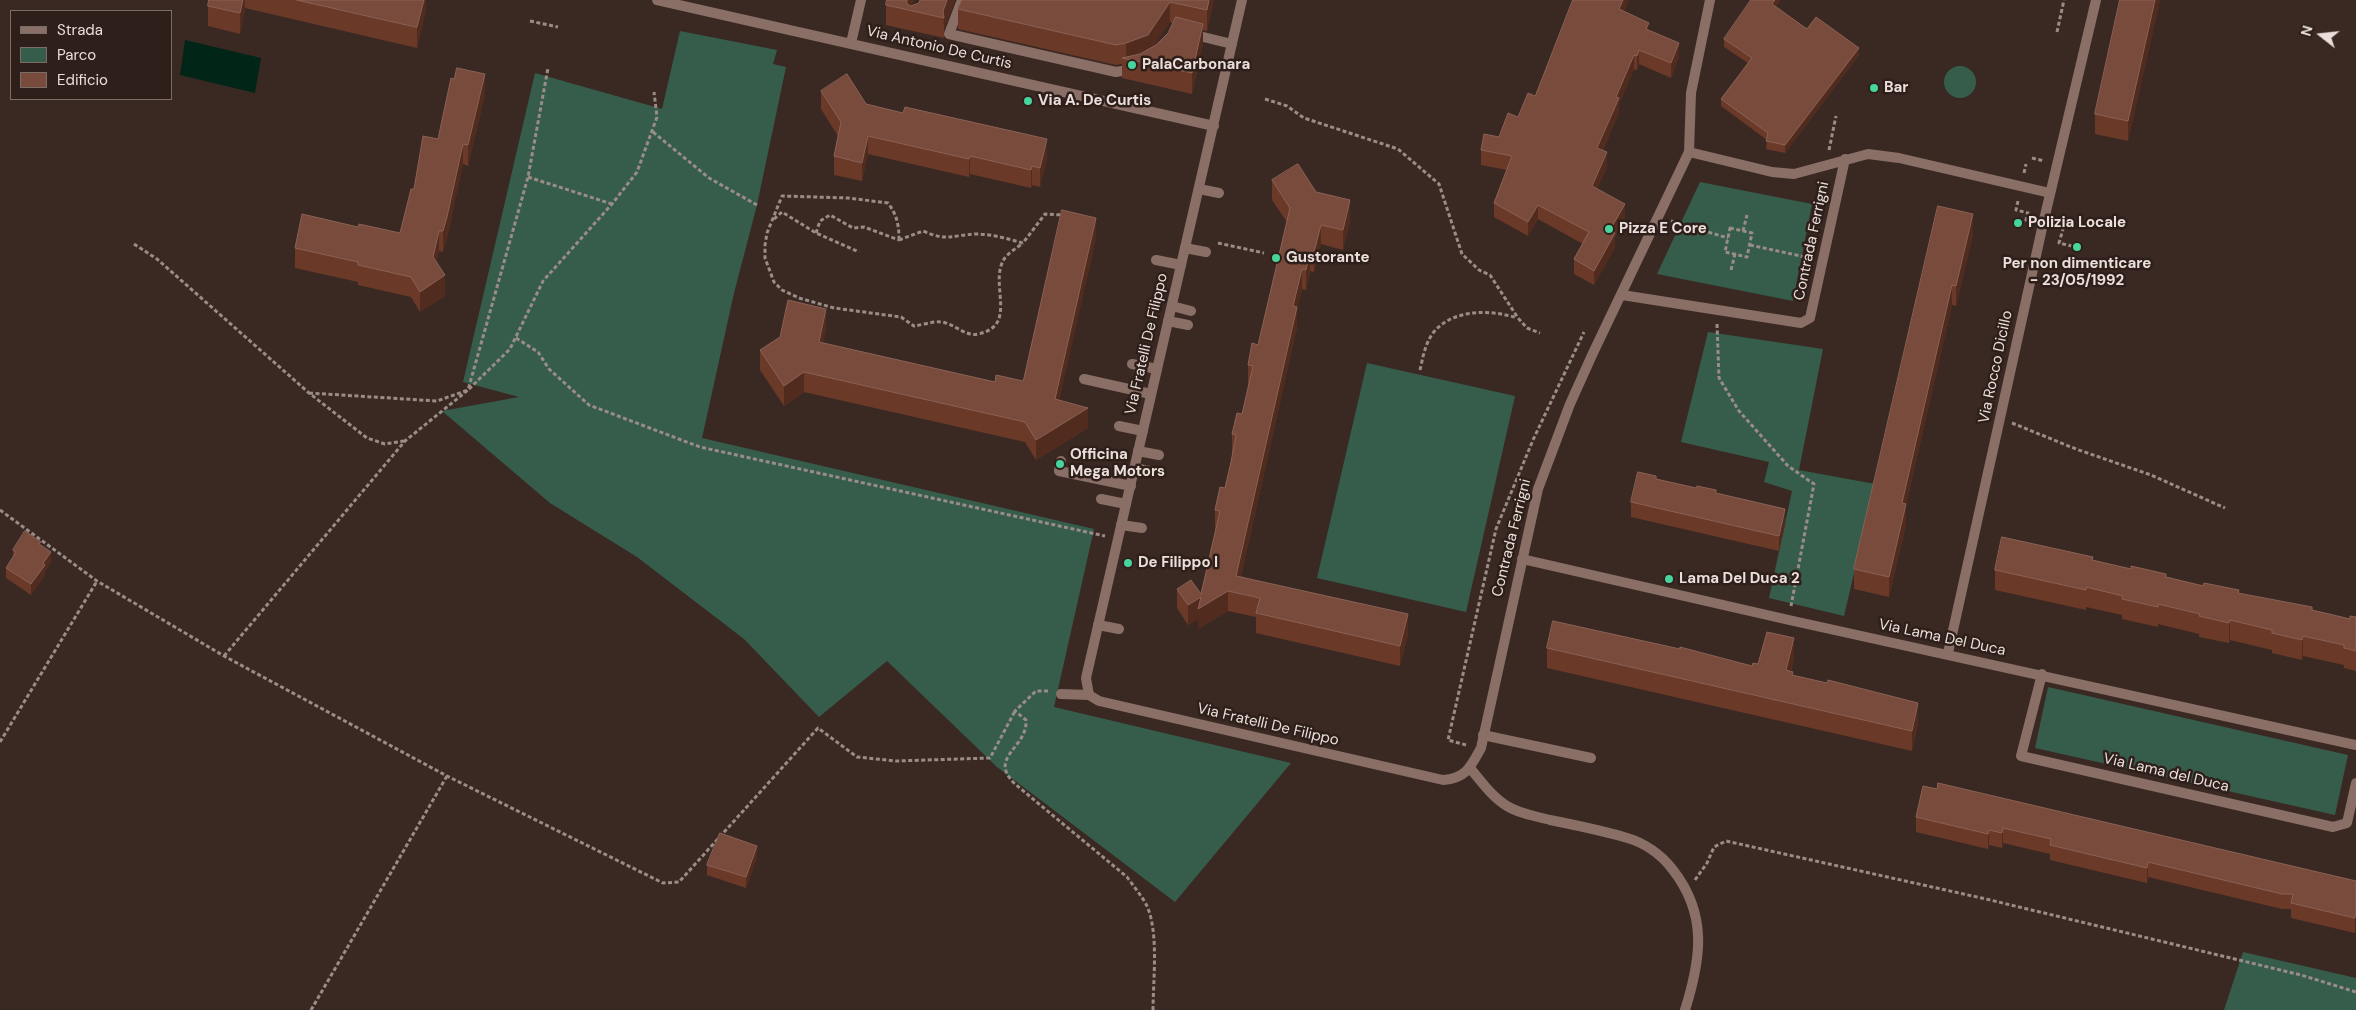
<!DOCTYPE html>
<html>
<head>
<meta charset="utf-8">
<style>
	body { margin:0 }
	#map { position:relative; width:2356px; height:1010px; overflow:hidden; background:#3a2923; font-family:"DM Sans",sans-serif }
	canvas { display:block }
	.legend { position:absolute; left:10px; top:10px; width:162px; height:90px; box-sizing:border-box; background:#2f1f1a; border:1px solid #7a6c67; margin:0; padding:6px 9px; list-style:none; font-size:15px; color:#eadfdb }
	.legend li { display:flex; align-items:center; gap:10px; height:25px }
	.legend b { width:25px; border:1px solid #7a6c67 }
	.north { position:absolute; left:2296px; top:10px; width:50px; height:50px; -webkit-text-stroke:4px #2f1f1a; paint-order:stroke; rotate:286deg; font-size:14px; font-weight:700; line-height:20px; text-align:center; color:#eadfdb }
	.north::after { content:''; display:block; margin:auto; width:18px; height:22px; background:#eadfdb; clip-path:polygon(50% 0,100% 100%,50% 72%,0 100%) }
</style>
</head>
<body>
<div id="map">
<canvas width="2356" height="1010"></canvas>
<ul class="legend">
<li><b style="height:6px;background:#896f66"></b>Strada</li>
<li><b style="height:14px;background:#365d4b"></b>Parco</li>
<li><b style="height:14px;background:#784b3c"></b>Edificio</li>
</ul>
<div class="north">N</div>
</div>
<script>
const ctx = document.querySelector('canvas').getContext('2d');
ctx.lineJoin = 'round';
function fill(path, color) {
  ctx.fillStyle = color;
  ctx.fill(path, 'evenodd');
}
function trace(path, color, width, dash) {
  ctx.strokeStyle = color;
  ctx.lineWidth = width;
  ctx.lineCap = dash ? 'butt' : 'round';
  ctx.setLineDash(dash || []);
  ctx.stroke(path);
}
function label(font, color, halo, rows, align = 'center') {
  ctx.font = font + ' "DM Sans",sans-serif';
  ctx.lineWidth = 5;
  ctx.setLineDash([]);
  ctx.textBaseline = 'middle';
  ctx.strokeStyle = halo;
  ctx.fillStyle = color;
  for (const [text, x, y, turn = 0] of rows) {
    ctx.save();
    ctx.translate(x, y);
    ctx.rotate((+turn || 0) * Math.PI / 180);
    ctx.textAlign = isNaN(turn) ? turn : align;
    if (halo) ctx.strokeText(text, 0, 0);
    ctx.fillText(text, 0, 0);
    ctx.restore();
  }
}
fill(new Path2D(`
	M680,31L777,50L773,64L786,67L757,205L734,293L702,438L1094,529L1054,707L1291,763L1175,902L997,767L887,661L819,717L744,639L637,557L550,503L442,411L519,397L463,382L535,73L662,109Z
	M1944 82a16 16 0 1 1 32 0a16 16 0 1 1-32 0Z
	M1700,182L1812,204L1793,301L1657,274Z
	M1708,332L1823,349L1799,470L1875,484L1844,616L1769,598L1792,491L1764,482L1769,462L1681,442Z
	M1367,363L1515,396L1466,612L1317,578Z
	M2048,687L2348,755L2335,815L2035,748Z
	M2243,952L2356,978V1010H2224Z`), '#365d4b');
fill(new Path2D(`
	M185,40L261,58L255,93L180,75Z`), '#012517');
trace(new Path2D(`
	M530,21L558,27
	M2057,32L2064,0
	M1265,99L1287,106L1304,118L1398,149L1439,184L1462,254L1479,270L1490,275L1518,318L1527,328L1540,333
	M653,132L709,178L757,205
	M1829,150L1836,116
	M2032,158L2044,161
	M2024,173L2026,164
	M528,177L612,204
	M2018,201L2016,210L2028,213L2026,220L2030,221
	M774,219L782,212L816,233L859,252
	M1671,221L1728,238
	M2055,227L2063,229L2059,243L2072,246
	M1730,228L1752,233L1747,257L1725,252Z
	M1743,231L1747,215
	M816,233L820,221L830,215L853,228L864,227L899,240
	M899,240C899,225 897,215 888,203L848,198L782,196L767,233L765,245V258L774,282L782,290L799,298L834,308L901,317L914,326C922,325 933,321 941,322C954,323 965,337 978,334C1018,326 990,286 1003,261C1006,254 1017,248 1023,243
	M899,240L923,231C948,242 952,235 976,234C992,234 1008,239 1023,243L1045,214L1063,215
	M1218,243L1264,253
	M134,244L157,259L309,393L367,438L385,444L404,441
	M1750,245L1810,258
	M1731,270L1735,254
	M1717,324L1719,378L1739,411L1788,466L1814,484L1791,606
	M516,338L538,352L549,369L589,405L700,447L1105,536
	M1420,370C1423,357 1425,344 1433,333C1452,309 1490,309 1517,318
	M309,393L437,401L468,390L510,349L543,281L612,204L637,172L657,117L654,92
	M2012,423L2076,449L2151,475L2225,508
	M0,510L97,581L224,656L447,776L663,883L679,882L818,728L857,757L896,761L990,758L1015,711
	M224,656L405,441L468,390L528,177L548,68
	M1048,691H1036L1015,711L1026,720C1028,748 987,757 1015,784L1127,877C1134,887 1142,896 1147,906C1159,933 1153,981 1153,1010
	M0,742L97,581
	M1466,745L1448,740L1496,529L1533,440L1584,332
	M1695,880L1707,863L1714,847L1726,841L1986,899L2301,975L2356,992
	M311,1010L447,776`), '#9a8c87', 3, [4, 2.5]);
trace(new Path2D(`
	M962,0L949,34L1116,72L1134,69
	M1191,34L1232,44
	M1199,189L1219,193
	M1185,248L1206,252
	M1156,260L1181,265
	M1172,306L1191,311
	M1168,321L1188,325
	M1132,364L1157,369
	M1084,379L1151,394
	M1119,426L1143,431
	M1138,451L1159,455
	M1061,461L1059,471L1131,486
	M1134,468L1155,472
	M1101,499L1126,504
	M1121,525L1142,528
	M1098,625L1119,629
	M1061,694L1089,695
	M1483,735L1591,758`), '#896f66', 10);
trace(new Path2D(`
	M657,0L1214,126
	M1242,0L1086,678L1089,695L1099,701L1443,780C1466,778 1470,768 1481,748L1538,489L1570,404L1593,353L1689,152L1772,172L1794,174L1868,154L1899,158L2050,193
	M851,43L861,0
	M1689,152L1691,93L1710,0
	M1622,295L1801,323L1810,318L1845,159
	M1522,559L1789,620L2356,745
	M1948,653L2043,224L2096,0
	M2042,674L2021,756L2333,827L2347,823L2356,783
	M1470,768C1481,781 1492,797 1507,806C1519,814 1536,816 1550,820C1575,825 1600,830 1624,837C1643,842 1661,854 1673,870C1708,915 1701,959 1685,1010`), '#896f66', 10);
fill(new Path2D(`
	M209,0H426V10L417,48L245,8L240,34L208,26V6Z
	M955,0L944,29V38L886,25V5L911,6Z
	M962,0H1214L1207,31L1203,30V44L1192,94L1122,78V64L1116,65L958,29V9ZM1170,22L1173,23L1168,33L1156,45L1153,47Z
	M1629,0L1624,11L1649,30L1679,57L1671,78L1639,64L1637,70L1634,69L1619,104V112L1603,150L1607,167L1597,189L1625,219L1615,237V247L1594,285L1574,274V259L1583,244L1538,219L1528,236L1494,217V203L1507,170L1481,165V150L1499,137L1518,117L1535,96Z
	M2120,0H2160L2128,141L2095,134V114Z
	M1776,7L1807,29L1859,55L1785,153L1766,149L1767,140L1721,106V99L1748,63L1724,47V39Z
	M821,91L1047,158L1040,187L1032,185L1031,188L970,174L969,177L868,154L862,181L834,175V156L838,136L821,109Z
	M485,94L468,166L463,164L447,238L443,252L439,251L436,262L445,296L420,312L411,297L358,285V282L295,268V248L358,227L400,233L414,189L438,139Z
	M1272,180L1316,192L1350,220L1343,250L1321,244L1314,272L1310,271L1306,290L1302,289L1297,307V327L1241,576L1408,634L1400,666L1256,633V617L1228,611L1198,629V619L1188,625L1177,608V589L1201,594L1216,530L1215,529V510L1225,488L1233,454H1232V434L1242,414L1249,385H1248V365L1258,345L1287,222L1272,200Z
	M1938,206L1973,235L1956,306L1952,305L1906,505V525L1889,597L1854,589V569Z
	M1096,238L1059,400L1088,428L1036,460L1025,442L804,392L784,406L760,370V350L826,329L823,343L995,382L1023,381Z
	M1656,479L1716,493L1785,525L1779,551L1631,517V502Z
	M41,545L51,562L45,571V575L31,595L6,578V568L13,558V550Z
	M2093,560L2350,619L2356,617V671L2344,668V665L2303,656L2302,660L2272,653V650L2230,640L2229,643L2199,637V634L2158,624V627L2122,619V615L2086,607V610L1995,590V570Z
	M1547,648L1752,666L1794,658L1791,671L1793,675L1918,723L1912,751L1547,668Z
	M1923,786L2356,881L2355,933L2291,918V909H2282L2148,877L2147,883L2050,860V854L2003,843L2002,848L1989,845L1988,849L1916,832V817Z
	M757,857L746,888L707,875V865Z`), '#6b3928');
fill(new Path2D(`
	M243,0H245V8L240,34V13Z
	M424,0H426V10L417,48V27Z
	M907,0H914L910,10Z
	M947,0H955L944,29L943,11Z
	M1209,0H1214L1207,31V10Z
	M1623,0H1629L1619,23V9Z
	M1775,0H1781L1772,12V4Z
	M2155,0H2160L2128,141V121Z
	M1170,2V22L1148,55L1126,59V43Z
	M1203,24V44L1192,94V73Z
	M1679,43V57L1671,78V63Z
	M1859,48V55L1785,153V145Z
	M1639,50V64L1637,70V56Z
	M1634,55V69L1619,104V112L1597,163V148L1616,97Z
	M485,74V94L468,166V145Z
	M868,136V154L862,181V163Z
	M1047,139V158L1040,187V168Z
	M463,144V164L447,238L443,252V231Z
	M1607,152V167L1592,200V186Z
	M970,156V174L969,177V159Z
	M1032,166V185L1031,188V170Z
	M1350,200V220L1343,250V230Z
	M1625,204V219L1615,237V247L1594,285V271L1610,230Z
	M1538,205V219L1528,236V222Z
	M1973,214V235L1956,306V286Z
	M1096,218V238L1055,419V399Z
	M1321,225V244L1314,272V252Z
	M439,231V251L433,277V257Z
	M1310,251V271L1306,290V270Z
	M1302,269V289L1293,326V306Z
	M445,275V296L420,312V292Z
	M1952,285V305L1906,505V525L1889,597V577L1902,503Z
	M1297,307V327L1237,593L1236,576Z
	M826,309V329L819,362V342Z
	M804,372V392L784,406V386Z
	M1088,408V428L1036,460V440Z
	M1785,509V525L1779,551V536Z
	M51,552V562L45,571V575L31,595V584Z
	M1228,591V611L1198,629V619L1188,625V605L1201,597Z
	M1408,614V634L1400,666V646Z
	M2230,620V640L2229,643V623Z
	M2303,636V656L2302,660V640Z
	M1794,638V658L1786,690V670Z
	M1918,703V723L1912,751V731Z
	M2003,828V843L2002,848V833Z
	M1989,830V845L1988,849V834Z
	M757,846V857L746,888V877Z
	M2148,862V877L2147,883V868Z
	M2356,912V927L2355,933V918Z`), '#512b1e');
const building = new Path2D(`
	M209,0H243L240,13L208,6Z
	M297,0H424L417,27Z
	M887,0H907V4L911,6L919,3L920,0H947L943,11L944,18L886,5Z
	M962,0H1209L1207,10L1170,2L1148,35L1126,43L1116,45L958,9Z
	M1573,0H1623L1619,9L1649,23L1646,29L1679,43L1671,63L1639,50L1637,56L1634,55L1616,97L1619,98L1597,148L1607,152L1592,186L1625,204L1610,230L1615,233L1594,271L1574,259L1589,232L1538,205L1528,222L1494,203L1512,156L1481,150L1484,134L1499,137L1508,113L1518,117L1528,93L1535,96Z
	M1751,0H1775L1772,4L1807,29L1816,17L1859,48L1785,145L1766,141L1768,133L1721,99L1752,58L1724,39Z
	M2120,0H2155L2128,121L2095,114Z
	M1176,17L1203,24L1192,73L1122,58L1140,54L1156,45L1168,33Z
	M457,68L485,74L468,145L463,144L447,217L443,231H439L433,257L445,275L420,292L411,277L358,265V262L295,248L302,214L358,227L359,224L400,233L411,189H414L423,136L438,139L451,78L454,79Z
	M847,74L866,104L903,113L905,107L1047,139L1040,168L1032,166L1031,170L970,156L969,159L868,136L862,163L834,156L841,122L821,91Z
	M1298,164L1316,192L1350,200L1343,230L1321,225L1314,252L1310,251L1306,270L1302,269L1293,306L1297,307L1236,576L1408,614L1400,646L1256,613L1260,598L1228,591L1198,609L1201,597L1188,605L1177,589L1191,580L1201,594L1220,511L1215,510L1220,487L1225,488L1231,462L1236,435L1232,434L1237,413L1242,414L1253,366L1248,365L1252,343L1258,345L1290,208L1272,180Z
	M1938,206L1973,214L1956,286L1952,285L1902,503L1906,504L1889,577L1854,569Z
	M1062,210L1096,218L1055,399L1088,408L1036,440L1025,422L804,372L784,386L760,350L780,337L788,300L826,309L819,342L995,382L996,375L1023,381Z
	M1638,472L1656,476V479L1696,488L1697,486L1716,490V493L1785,509L1779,536L1631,502Z
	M25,531L41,542L39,544L51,552L43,563L45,565L31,584L6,568L16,552L13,550Z
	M2002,537L2093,557L2092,560L2131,569V566L2166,574V577L2203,586L2204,583L2239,590L2238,593L2312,607V610L2350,619V616L2356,617V651L2344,648V645L2303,636L2302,640L2272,633V630L2230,620L2229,623L2199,616L2200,614L2158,604V607L2122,599L2123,596L2086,587V590L1995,570Z
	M1553,621L1680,649V647L1752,666L1753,663L1758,664L1767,632L1794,638L1786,670L1793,672L1792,675L1827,683L1828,680L1918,703L1912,731L1547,648Z
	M1938,783L2356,881V912L2355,918L2291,903L2293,894H2282L2148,862L2147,868L2050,845L2051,839L2003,828L2002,833L1989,830L1988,834L1916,817L1923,786L1937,789Z
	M720,833L757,846L746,877L707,865Z`);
fill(building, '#784b3c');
trace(building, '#8a6255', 1);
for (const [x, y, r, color] of [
	[1132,65,5,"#47d49d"],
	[1874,88,5,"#47d49d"],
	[1028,101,5,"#47d49d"],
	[2018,223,5,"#47d49d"],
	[1609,229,5,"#47d49d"],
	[2077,247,5,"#47d49d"],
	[1276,258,5,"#47d49d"],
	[1060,464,5,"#47d49d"],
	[1128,563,5,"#47d49d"],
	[1669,579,5,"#47d49d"]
]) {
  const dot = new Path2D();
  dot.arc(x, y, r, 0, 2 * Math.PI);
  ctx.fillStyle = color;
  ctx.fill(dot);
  trace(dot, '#2f1f1a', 2);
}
label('15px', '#eadfdb', '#2f1f1a', [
	["Via Antonio De Curtis",939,48,13],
	["Contrada Ferrigni",1812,241,-78],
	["Via Fratelli De Filippo",1147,344,-77],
	["Via Rocco Dicillo",1996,367,-78],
	["Contrada Ferrigni",1512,538,-76],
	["Via Lama Del Duca",1942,638,12],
	["Via Fratelli De Filippo",1268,725,13],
	["Via Lama del Duca",2166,773,13]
]);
label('bold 15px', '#eadfdb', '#2f1f1a', [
	["PalaCarbonara",1142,65],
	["Bar",1884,88],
	["Via A. De Curtis",1038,101],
	["Polizia Locale",2028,223],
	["Pizza E Core",1619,229],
	["Gustorante",1286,258],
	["Per non dimenticare",2077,264,"center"],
	["- 23/05/1992",2077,281,"center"],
	["Officina",1070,455],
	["Mega Motors",1070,472],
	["De Filippo I",1138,563],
	["Lama Del Duca 2",1679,579]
], 'left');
</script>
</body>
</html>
